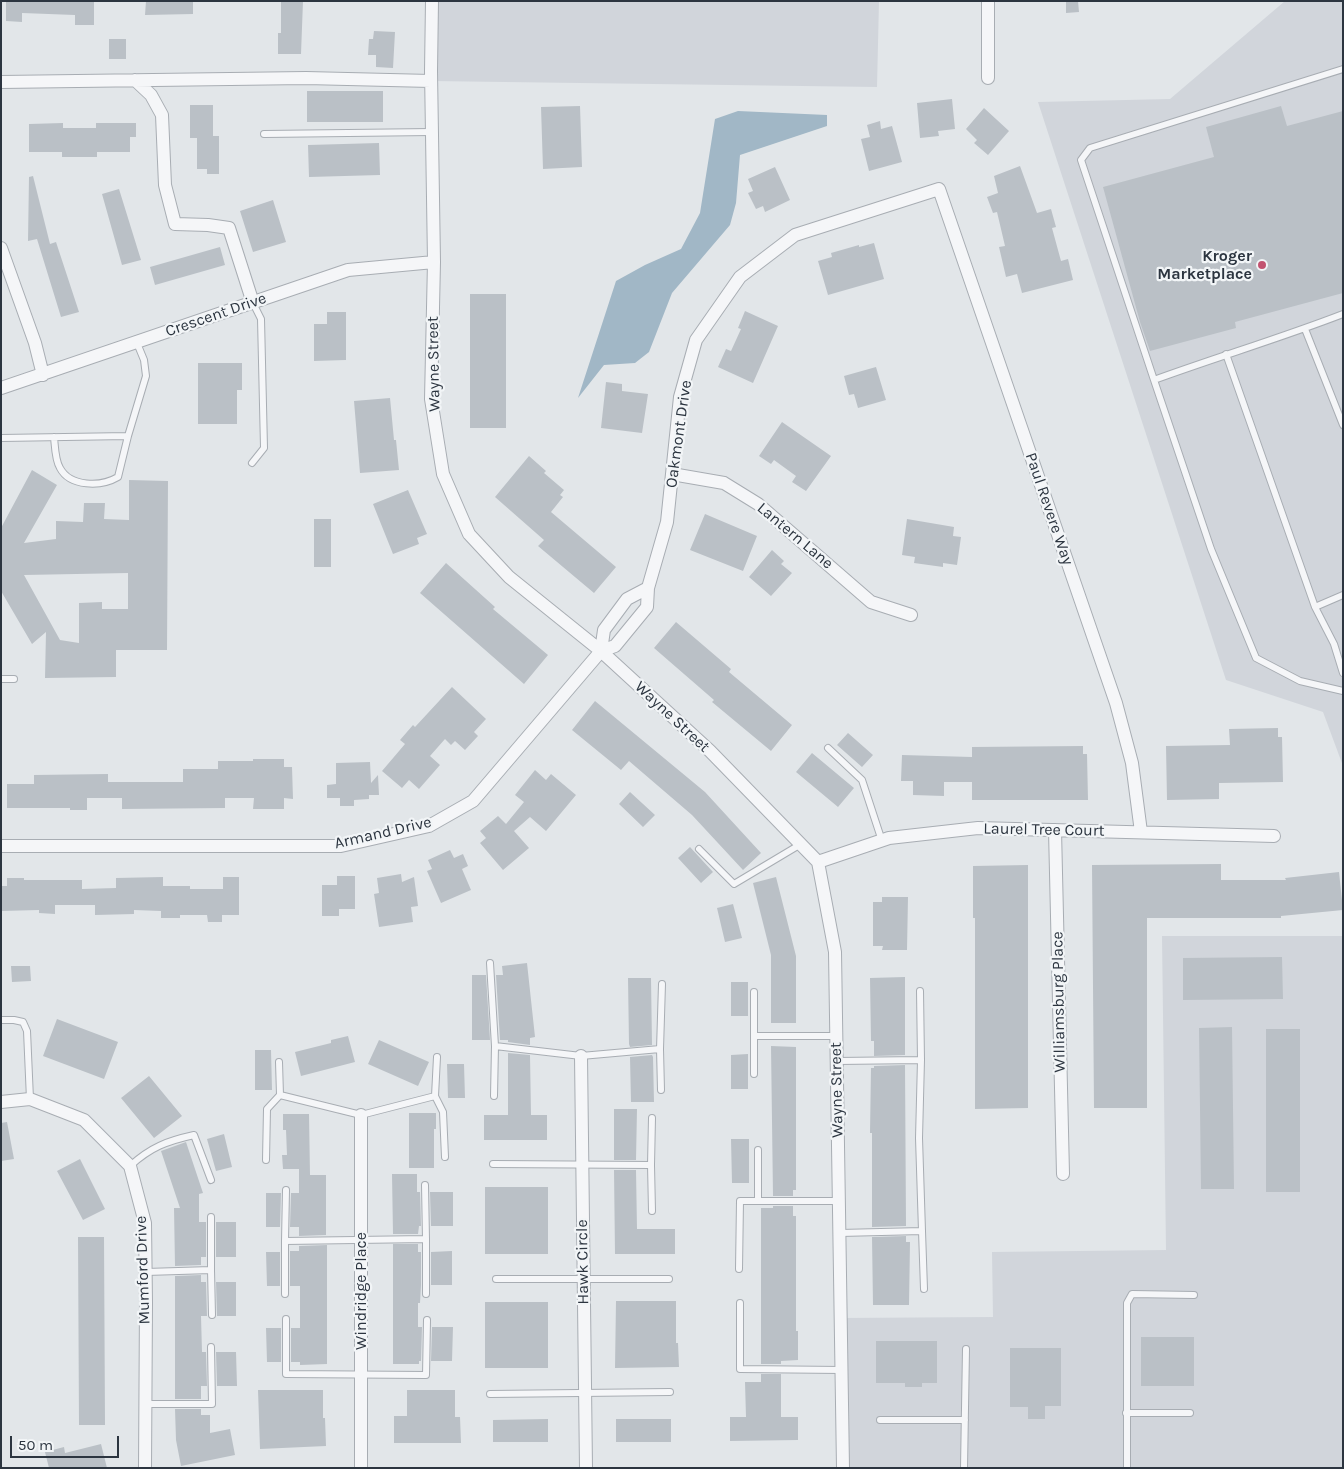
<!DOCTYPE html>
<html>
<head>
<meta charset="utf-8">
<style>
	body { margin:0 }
	#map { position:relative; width:1344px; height:1469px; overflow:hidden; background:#e2e6e9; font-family:Karla,sans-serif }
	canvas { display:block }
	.frame { position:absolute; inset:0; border:2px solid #2c3540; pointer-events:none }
	.scale { position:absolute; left:10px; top:1436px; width:109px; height:22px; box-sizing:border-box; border:2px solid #2c3540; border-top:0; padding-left:6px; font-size:15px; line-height:18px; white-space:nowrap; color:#2c3540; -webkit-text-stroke:4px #f2f5f7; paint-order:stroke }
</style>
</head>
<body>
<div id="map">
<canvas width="1344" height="1469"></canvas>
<div class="frame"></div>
<div class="scale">50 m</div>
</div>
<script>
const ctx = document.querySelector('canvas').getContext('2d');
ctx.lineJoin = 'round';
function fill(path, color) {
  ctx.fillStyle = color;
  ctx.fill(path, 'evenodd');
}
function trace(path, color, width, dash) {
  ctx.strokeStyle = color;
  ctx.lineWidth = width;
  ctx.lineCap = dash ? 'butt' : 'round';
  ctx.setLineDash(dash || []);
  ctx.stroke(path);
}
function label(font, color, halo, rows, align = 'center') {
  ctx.font = font + ' Karla,sans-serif';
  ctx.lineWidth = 4.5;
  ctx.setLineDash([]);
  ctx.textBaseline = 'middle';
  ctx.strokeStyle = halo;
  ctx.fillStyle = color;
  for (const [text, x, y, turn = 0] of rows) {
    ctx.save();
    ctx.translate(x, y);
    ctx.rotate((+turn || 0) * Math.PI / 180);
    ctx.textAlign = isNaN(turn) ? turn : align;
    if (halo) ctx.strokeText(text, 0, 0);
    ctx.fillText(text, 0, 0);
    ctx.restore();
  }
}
fill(new Path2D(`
	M432,1H879L877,87L431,81Z
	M1285,1H1343V766L1323,712L1226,680L1038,102L1170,99Z
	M1162,936H1343V1468H843L841,1318L993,1317L992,1252L1166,1250Z`), '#d1d5db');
fill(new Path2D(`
	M738,111L827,115V126L740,155L736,203L730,225L672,293L649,352L635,363L604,365L578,398L616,281L645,265L681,249L700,213L715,119Z`), '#a1b7c6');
fill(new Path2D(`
	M6,1H94V25H75V15L22,13V22L6,21Z
	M146,1H193V14L145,15Z
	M281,1H303L301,54H278V33H281Z
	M1066,1H1078L1079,12L1066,13Z
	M374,31L395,32L393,68L376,67V55H368L369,39H373Z
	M109,39H126V59H109Z
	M307,91H383V122H307Z
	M952,99L955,129L938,131L939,136L920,138L917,103Z
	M190,105H213V136H219V174H207V169H197V138H190Z
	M580,106L582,167L543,169L541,107Z
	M1281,106L1287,126L1343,111V293L1235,322L1236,328L1150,351L1140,322L1103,187L1214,157L1206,127Z
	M984,108L1009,131L988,155L974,143L977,140L966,129Z
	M880,121L881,129L892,126L902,162L869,171L861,139L870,137L867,125Z
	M63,123V128H96V123H136V137H130V152H97V157H62V152H29V124Z
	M379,143L380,175L309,177L308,145Z
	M1020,166L1037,213L1051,209L1056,227L1052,228L1061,261L1068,259L1073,280L1022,293L1017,274L1006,277L999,247L1005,246L997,212L993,213L987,197L998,193L994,176Z
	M775,167L790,200L765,212L763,206L756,209L748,193L753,191L748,179Z
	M33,176L50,244L56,242L79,312L61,317L37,239L28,241L29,177Z
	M119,189L141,260L122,265L102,194Z
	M273,200L286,242L253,252L240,211Z
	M874,243L884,279L828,295L818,261L832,257L831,253L859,245V247Z
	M220,247L225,265L155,285L150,267Z
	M470,294H506V428H470Z
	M745,311L778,326L753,383L718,367L726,349L731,351L741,329L738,328Z
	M327,312H346V360L314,361V324H327Z
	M198,363H242V390H237V424H198Z
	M876,367L886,400L858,408L854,394L849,395L844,376Z
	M606,382L622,384V391L648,394L642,433L601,428Z
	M390,398L394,440H396L399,470L360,473L354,401Z
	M782,422L831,456L806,491L792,482L796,476L774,460L771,464L759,456Z
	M529,456L546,471L544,473L564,490L560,495L563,497L551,512L616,567L594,593L538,546L544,540L495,497Z
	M32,470L57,485L24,543L56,539V521L83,522L84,503H105L104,519L129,520V480L168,481L167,650H116V677L45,678L46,632L32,644L1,591V528ZM128,573V609H102V602L79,603V643L60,640L24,575Z
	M408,490L427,534L417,538L419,544L393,554L373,504Z
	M705,514L757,536L743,571L690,550Z
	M314,519H331V567H314Z
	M907,519L954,527L953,536L961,537L957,565L943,563V567L914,563L915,557L902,555Z
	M772,550L784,561L781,564L792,573L771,596L749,577Z
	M446,563L495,607L493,609L548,655L524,684L420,593Z
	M676,622L731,669L729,672L792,725L771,751L712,702L714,700L654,648Z
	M452,687L486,719L474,732L478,736L465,750L455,741L451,745L445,739L430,756L440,765L419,789L409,780L402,788L382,771L405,744L400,740L413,725L415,727Z
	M595,701L705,792L761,853L743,870L692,815L629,761L621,770L572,730Z
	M1278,728V737H1282L1283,782L1219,783V799L1167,800L1166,746L1230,745L1229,729Z
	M848,733L873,755L862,767L837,745Z
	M1083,746V754H1087L1088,800H972V782H944V796L913,795V781H901L902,755L972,757V747Z
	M812,753L854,788L838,807L796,772Z
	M253,759H284V767H292L293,799L284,798V809H253L254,798H225V808L122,809V798H87V810H70V808H7V784H34V775L108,774V782H183V769H218V761H253Z
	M370,762L371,783L378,775L379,795H369V799L354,800V806H340V798H327V785L336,784V763Z
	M535,770L546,780L551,774L576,795L546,831L530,817L514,831L529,848L503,870L480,843L486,838L480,831L498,816L506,824L524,802L515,795Z
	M630,792L655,815L643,827L619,804Z
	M690,847L713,872L701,883L678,858Z
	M450,850L454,858L463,854L468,866L462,869L471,890L441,903L427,871L432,869L428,860Z
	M1221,864V880H1286L1285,878L1339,872L1343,910L1281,916V918H1147V1108H1094L1092,865Z
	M1028,865V1108L975,1109V918H973V866Z
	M401,874L402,882L414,877L418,906L411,907L413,922L379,927L374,894L379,893L377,878Z
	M337,876H355V909H339V916H322V885H337Z
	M163,877V886H190V889H223V877H239V915H222V922H208L207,915H180V918H161V911L134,910V914L95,915V905H55V914L39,913V910L1,911V886H7V878H24V880H82V889L116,888V878Z
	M776,877L796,956V1023H771V955L753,883Z
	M882,897H908L907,950H882L883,946H873V902H882Z
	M733,904L742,938L725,942L717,908Z
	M1282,957L1283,999L1183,1000V958Z
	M527,963L535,1037L530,1038V1045L508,1042V1040H500L496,975H503L502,966Z
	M11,966H30L31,981L12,982Z
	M472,975H486L490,1040H472Z
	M905,977V1055L874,1056V1041H871L870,978Z
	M628,978H651L652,1045L630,1047L629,1044Z
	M731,982H748V1016H731Z
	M57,1019L118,1042L104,1079L43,1056Z
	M1232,1027L1234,1189H1201L1199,1028Z
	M1266,1029H1300V1192H1266Z
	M348,1036L355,1062L301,1076L295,1052L331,1043V1040Z
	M379,1040L429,1062L418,1086L368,1064Z
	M771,1046L796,1047V1190H793V1196H773Z
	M255,1050H271L272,1090H255Z
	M508,1053L530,1055L531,1115H547V1140H484V1115H508Z
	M748,1054V1089H731V1055Z
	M652,1055L653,1057L654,1102H631L630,1057Z
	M447,1064H464L465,1098H448Z
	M905,1065L906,1226L872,1227V1133H870L871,1068H874V1066Z
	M149,1076L182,1116L154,1138L121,1098Z
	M614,1109H637L636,1160H614Z
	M409,1113H436V1129H434V1168H409Z
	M283,1114H309L310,1175H326V1235L299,1236V1227H290L291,1193H299V1169H283L282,1155H287L286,1130H283Z
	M7,1122L14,1159L1,1161V1123Z
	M224,1134L232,1167L216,1171L207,1139Z
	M731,1139H749V1183H732Z
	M186,1142L203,1193L199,1194V1222H206V1257H201V1265L175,1266L174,1208H180L161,1151Z
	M80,1159L105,1209L83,1220L57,1171Z
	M614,1170H636L637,1229H675V1254H615Z
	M392,1174H417V1192H420L421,1226H419L418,1234H393Z
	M485,1187H548V1254H485Z
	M430,1192H453V1226H431Z
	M266,1193H281L280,1227H266Z
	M773,1206H793V1216H796V1331H798V1360L781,1361V1364H761V1208H773Z
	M216,1222H236V1257H216Z
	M906,1236V1242H910L909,1305H873L872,1237Z
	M78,1237H104L105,1425H79Z
	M393,1244H418V1252H421V1285L420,1303H418V1327H422L421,1361H419V1364H393Z
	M327,1245V1364L300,1365V1362H291V1328H300V1286H290V1251H299V1246Z
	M452,1251V1285H431V1252Z
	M266,1252H280V1286H267Z
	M201,1275V1282H206L207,1316H201L202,1352H206L207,1386H201V1399H175V1276Z
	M216,1282H236V1316H217Z
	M616,1301H676V1343H678L679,1367L615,1368Z
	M485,1302H548V1368H485Z
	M432,1327H453L452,1361H431Z
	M266,1328H281V1362H267Z
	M1141,1337H1194V1386H1141Z
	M876,1341H937V1383H922V1387H905V1383H876Z
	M1010,1348H1061V1406H1045V1419H1028V1407H1010Z
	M216,1352H236L237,1386H217Z
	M761,1374H781V1417H798V1440L730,1441V1417H746L745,1382H761Z
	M258,1390H323V1418H325L326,1446L260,1449Z
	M407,1390H455V1417H460L461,1443H394V1416H407Z
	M175,1409H201V1415H210V1433L230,1429L235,1455L181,1466L176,1440Z
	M548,1419V1442H493V1420Z
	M616,1419H671V1442H616Z
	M101,1444L107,1468H49L45,1452L64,1447L65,1453Z`), '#bac0c6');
const lane = new Path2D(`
	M264,134L432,132
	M1343,314C1281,338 1217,357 1154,380L1211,549L1256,658L1300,681L1343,691
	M1305,329L1343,425
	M1226,354L1315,607L1334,644L1343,673
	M1154,380L1081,160L1090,148L1343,69
	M54,437C55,446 55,460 60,468C70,487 101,487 118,477L128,436
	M1,438L128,436L146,376L144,360L137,343
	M252,463L264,448L261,319L253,303
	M1315,607L1343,595
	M1,679H14
	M828,748L862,780L882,841
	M699,849L734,884L801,844
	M490,963L495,1046
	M754,992V1036
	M1,1020H14L23,1022L27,1031L30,1099
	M660,1049L661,1090
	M921,1060L919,1138L922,1231
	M837,1061L921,1060L920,991
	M279,1062L280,1095
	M754,1074V1036H836
	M435,1096L443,1112L445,1157
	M494,1096L495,1046L581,1056L660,1049L662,984
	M758,1150V1201
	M266,1160L267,1109L280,1095L361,1115L435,1096L437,1057
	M493,1164L651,1165L652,1118
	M651,1165L652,1211
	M130,1166C151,1147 167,1141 194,1135L211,1180
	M840,1233L922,1231L924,1289
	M426,1239V1294
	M285,1241L286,1190
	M739,1269L740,1201H839
	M211,1270L212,1315
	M146,1272L211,1270V1217
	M496,1279H669
	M285,1294V1241L426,1239L425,1185
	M740,1303V1369L842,1370
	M286,1319V1374L426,1375L427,1320
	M490,1394L670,1392
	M145,1404H212L211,1347
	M1126,1413H1190
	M880,1420H965
	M964,1468L966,1349
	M1127,1468V1303L1132,1294L1194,1295`);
const street = new Path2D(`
	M432,1L431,71L434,262L431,399L443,474L469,534L509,577L601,651L710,751L818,862L835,952L843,1468
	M988,78V1
	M135,80L151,95L162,115L165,185L175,224L208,225L229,228L253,303
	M1,82L306,78L431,81
	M1,248L35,343L43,375
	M1,388L348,270L434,262
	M672,474L724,483L758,504L871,602L911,615
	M601,651L615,646L647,607L648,588L667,522L680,397L696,340L740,277L795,235L939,189L1116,703L1132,763L1141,832
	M601,651L604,630L627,599L648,588
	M1055,830L1063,1174
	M1,846H341L429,826L473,801L601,651
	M818,862L889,838L978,828L1274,836
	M581,1056L586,1468
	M1,1102L30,1099L84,1120L130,1166L145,1223L146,1303L145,1468
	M361,1115V1468`);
trace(lane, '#a8adb3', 8);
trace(street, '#a8adb3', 14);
trace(lane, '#f5f6f8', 6);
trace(street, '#f5f6f8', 12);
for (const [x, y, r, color] of [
	[1262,265,5,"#c25370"]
]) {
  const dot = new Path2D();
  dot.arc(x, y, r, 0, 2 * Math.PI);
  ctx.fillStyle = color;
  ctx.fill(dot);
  trace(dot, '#f2f5f7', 2);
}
label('bold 16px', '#2c3540', '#f2f5f7', [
	["Kroger",1252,256],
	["Marketplace",1252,274]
], 'right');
label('16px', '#2c3540', '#f2f5f7', [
	["Crescent Drive",216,315,-19],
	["Wayne Street",434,364,-91],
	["Oakmont Drive",679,434,-82],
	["Paul Revere Way",1049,509,71],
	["Lantern Lane",795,536,40],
	["Wayne Street",672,717,43],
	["Laurel Tree Court",1044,830,1],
	["Armand Drive",383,833,-13],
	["Williamsburg Place",1059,1002,-91],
	["Wayne Street",837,1090,-91],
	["Hawk Circle",583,1262,-91],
	["Mumford Drive",143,1270,-92],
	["Windridge Place",361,1291,-90]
]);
</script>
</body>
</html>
